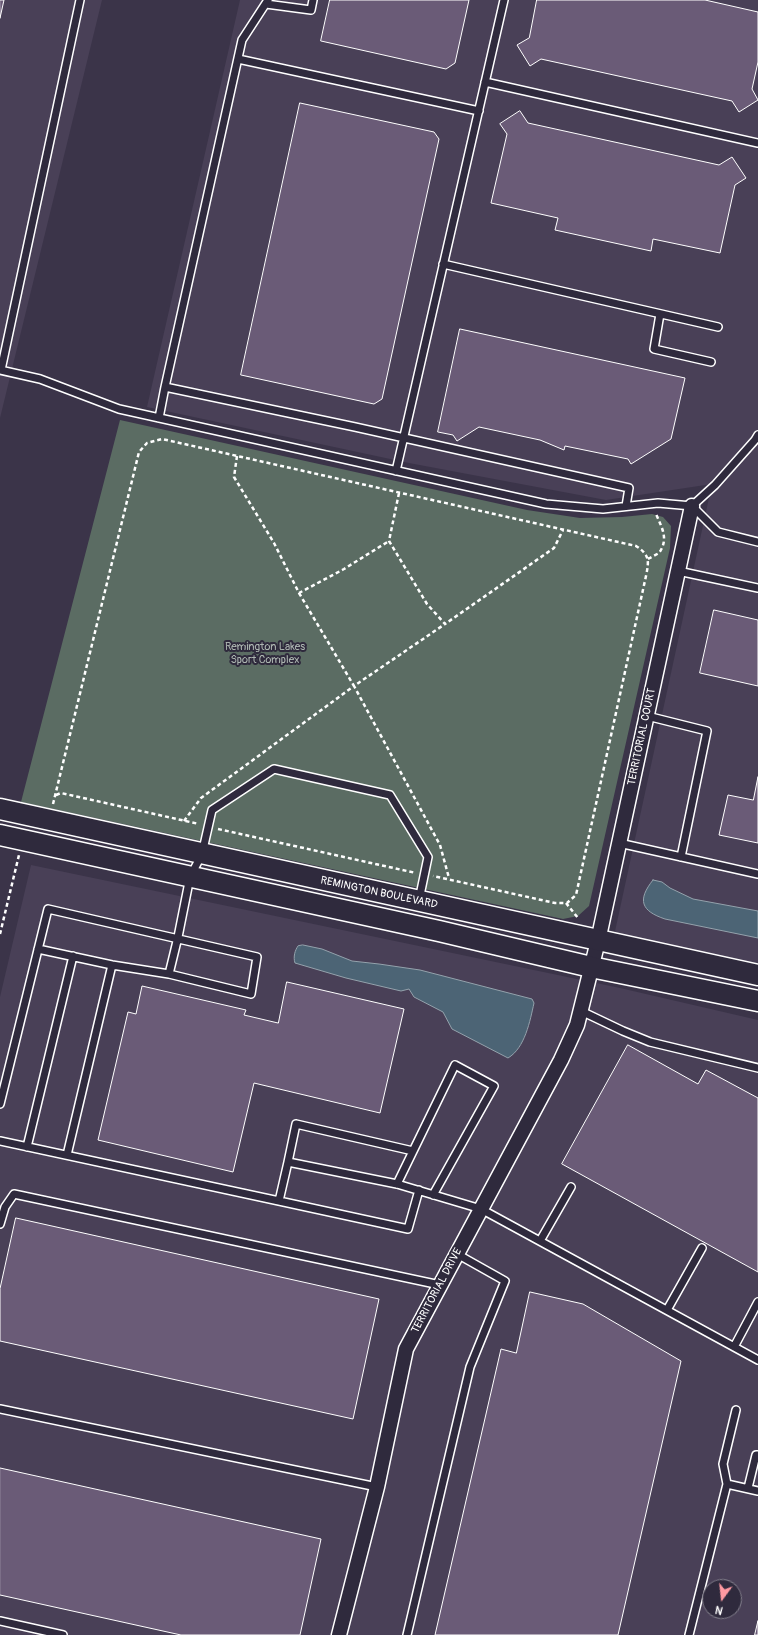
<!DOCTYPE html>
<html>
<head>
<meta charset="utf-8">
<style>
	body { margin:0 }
	#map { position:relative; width:758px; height:1635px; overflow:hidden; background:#3b3449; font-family:Pangolin,sans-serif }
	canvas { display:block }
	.north { position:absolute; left:702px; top:1579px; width:40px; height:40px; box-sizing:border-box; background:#2f2a3d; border:1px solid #827f8b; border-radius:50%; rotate:195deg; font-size:11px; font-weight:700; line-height:16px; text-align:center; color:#fff }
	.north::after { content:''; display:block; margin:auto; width:14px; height:18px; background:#ff9aa2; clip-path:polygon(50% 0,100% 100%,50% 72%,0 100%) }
</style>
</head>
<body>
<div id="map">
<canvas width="758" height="1635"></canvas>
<div class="north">N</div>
</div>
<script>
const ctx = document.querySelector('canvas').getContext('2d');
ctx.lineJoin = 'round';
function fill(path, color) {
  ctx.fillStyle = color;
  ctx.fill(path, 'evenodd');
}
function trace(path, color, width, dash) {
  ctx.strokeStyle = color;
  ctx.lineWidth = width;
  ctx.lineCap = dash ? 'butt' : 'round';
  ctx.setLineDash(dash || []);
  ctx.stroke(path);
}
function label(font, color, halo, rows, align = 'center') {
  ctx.font = font + ' Pangolin,sans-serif';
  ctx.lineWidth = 4;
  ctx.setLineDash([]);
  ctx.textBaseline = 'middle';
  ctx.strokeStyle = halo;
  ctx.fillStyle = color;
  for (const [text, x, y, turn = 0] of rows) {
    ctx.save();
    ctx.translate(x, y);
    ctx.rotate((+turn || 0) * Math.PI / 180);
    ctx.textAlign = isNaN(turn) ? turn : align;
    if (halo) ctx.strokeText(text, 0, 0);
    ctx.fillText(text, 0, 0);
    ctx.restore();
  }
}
fill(new Path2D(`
	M0,0H102L0,418Z
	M240,0H758V965L743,960L614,936L712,484L606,500L409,463L147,407Z
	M31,865L620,988L758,1020V1635H0V997ZM710,1587H734V1611H710Z`), '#494057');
fill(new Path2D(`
	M120,420L527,510L580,518L622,517L652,514L663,517L671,526L670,548L589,906L578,916L563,919L21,802Z`), '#5b6c63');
const water = new Path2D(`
	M653,880L662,882L670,888L693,899L758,911V938L665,919C641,911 637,900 653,880Z
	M303,945L322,949L352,961L379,964L420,970L532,999L534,1003C530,1021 525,1048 508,1058L452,1029L443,1012L414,997L409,989L401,991L346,978L295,963C293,957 295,950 298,946Z`);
fill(water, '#4c6475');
trace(water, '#94a2ac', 1);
const building = new Path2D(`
	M0,0H4L0,18Z
	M330,0H469L455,63L446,69L321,41Z
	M537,0H705L758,12V62L752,89L758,100L739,112L732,101L541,59L530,66L517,45L529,38Z
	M300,103L434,132L439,139L382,399L374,404L241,375Z
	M520,111L528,123L719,165L732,157L746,178L735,185L720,253L653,239L651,251L555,230L558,218L491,203L507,134L500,124Z
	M460,329L685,378L671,439L631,464L628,459L565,446L564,450L540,440L479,427L457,441L453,435L438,432Z
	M714,610L758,620V686L700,673Z
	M758,777V843L719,835L728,795L753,800Z
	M287,982L404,1009L380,1113L254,1083L233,1172L98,1140L128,1012L136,1014L142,986L246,1010L244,1015L278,1023Z
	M628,1045L698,1084L706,1070L758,1098V1272L562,1164Z
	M16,1218L379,1299L353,1419L0,1341V1289Z
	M530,1292L583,1304L681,1361L618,1635H435L501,1349L516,1353Z
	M0,1468L321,1539L300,1635H181L0,1595Z
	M758,1621V1635H755Z`);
fill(building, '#6a5b77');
trace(building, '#fff', 1);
const lane = new Path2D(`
	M266,4L311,10L313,0
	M238,59L479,111
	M485,82L758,143
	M443,264L718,327
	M660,314L654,349L711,362
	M0,370L40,379L119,409L546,504L603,509L658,503L692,506L718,532L758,542
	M1,370L80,0
	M165,387L242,40L268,0
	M159,418L165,387L355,427L629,488L626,506
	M396,471L504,0
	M692,506L715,485L755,440L758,435
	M678,571L758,588
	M647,716L707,731L681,857
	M619,843L758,874
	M38,949L112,965L169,974
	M581,1011L623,1031L650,1042L758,1068
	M0,1104L48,909L257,957L251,994L169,974L178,937L190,877L202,854L212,810L274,769L390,795L428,857L419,900
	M0,1141L279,1201L288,1162L397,1184L481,1209L758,1360
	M27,1147L73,956
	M67,1155L112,965
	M288,1162L296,1124L413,1151
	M397,1184L455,1065L494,1086L433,1195
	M279,1201L408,1229L419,1190
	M0,1224L5,1207L14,1194L440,1285
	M540,1241L571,1187
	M667,1310L702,1248
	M734,1347L758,1302
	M0,1409L377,1487
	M727,1484L723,1464L736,1410
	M748,1488L756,1455H758
	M0,1621L63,1635
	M407,1635L470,1367L505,1281L457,1254
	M689,1635L727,1484L758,1491`);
const street = new Path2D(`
	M339,1635L377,1487L406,1349L561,1060L577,1025L598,941L692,506`);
const secondary = new Path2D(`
	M0,809L758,975
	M0,835L439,931L591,967L758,1001`);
trace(lane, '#fff', 10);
trace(street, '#fff', 17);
trace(secondary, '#fff', 23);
trace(new Path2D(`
	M237,456L234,477L274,543L299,593L344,569L389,541
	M399,493L389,541L427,604L445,624L554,548L563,530
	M648,559L659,553C669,539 662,528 656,514
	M299,593L354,686L445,624
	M56,795L61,793L199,824
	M53,804L139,452L147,443L162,439L636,546C650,555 649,561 646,576L576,895L567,903H555L433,876
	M184,821L201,798L354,686L440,845L449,878
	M218,829L416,873
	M566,903L578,918
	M0,934L19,855`), '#fff', 2.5, [4, 3]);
trace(lane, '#2f2a3d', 7);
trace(street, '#2f2a3d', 14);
trace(secondary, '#2f2a3d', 20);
label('11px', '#adb6b1', '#2f2a3d', [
	["Remington Lakes",265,647],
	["Sport Complex",265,660]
]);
label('11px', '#fff', '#2f2a3d', [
	["TERRITORIAL COURT",642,737,-78],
	["REMINGTON BOULEVARD",379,893,12],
	["TERRITORIAL DRIVE",437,1291,-62]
]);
</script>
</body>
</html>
